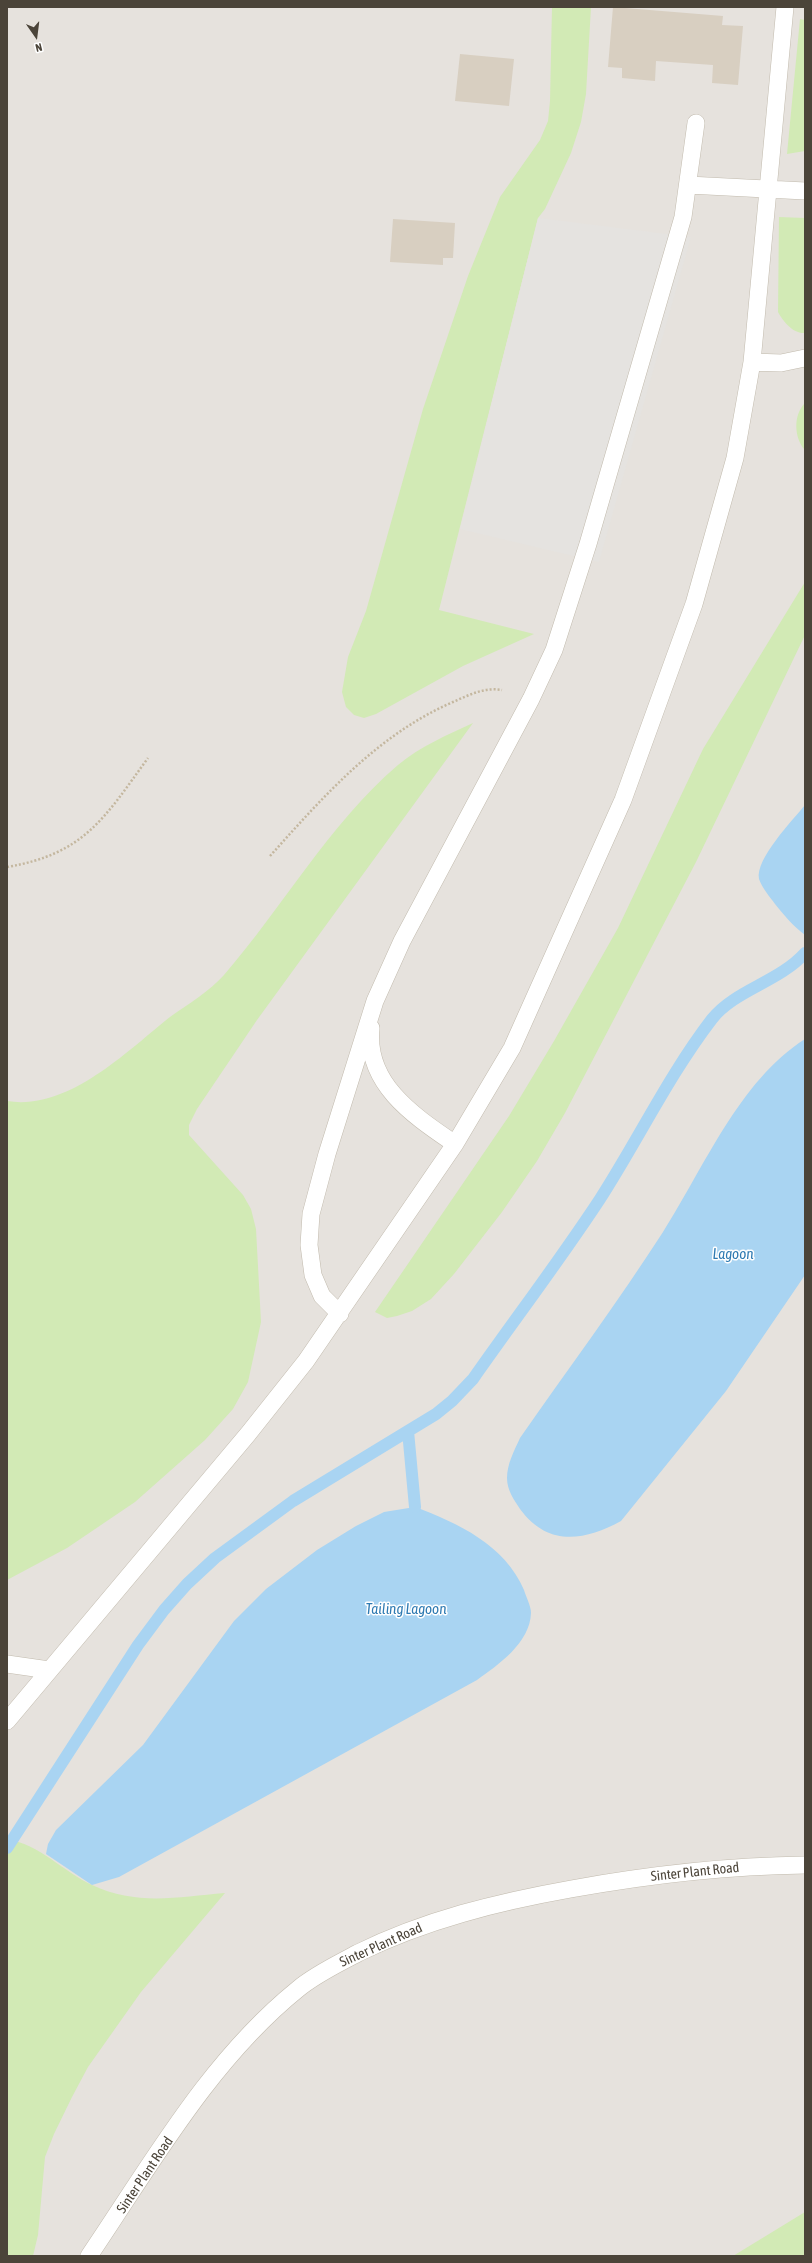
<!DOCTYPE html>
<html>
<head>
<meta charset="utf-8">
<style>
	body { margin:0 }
	#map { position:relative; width:812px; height:2263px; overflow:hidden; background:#f6f3ec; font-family:"Asap Condensed",sans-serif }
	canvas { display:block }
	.frame { position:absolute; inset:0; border:8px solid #4b4439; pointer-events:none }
	.north { position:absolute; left:16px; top:16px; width:40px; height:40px; -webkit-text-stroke:3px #fff; paint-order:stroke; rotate:166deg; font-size:11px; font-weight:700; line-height:16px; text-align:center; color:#4b4439 }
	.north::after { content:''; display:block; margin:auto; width:14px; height:18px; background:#4b4439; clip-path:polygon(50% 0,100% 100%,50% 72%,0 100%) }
</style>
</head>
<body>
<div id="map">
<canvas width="812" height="2263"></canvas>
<div class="frame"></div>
<div class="north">N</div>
</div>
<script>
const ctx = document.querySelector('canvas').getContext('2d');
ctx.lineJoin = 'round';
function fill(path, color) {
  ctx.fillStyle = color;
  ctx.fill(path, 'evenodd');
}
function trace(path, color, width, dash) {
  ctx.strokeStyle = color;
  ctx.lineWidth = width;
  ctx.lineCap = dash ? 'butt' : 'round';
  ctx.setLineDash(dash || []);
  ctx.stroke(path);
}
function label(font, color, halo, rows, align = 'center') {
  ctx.font = font + ' "Asap Condensed",sans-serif';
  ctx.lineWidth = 3;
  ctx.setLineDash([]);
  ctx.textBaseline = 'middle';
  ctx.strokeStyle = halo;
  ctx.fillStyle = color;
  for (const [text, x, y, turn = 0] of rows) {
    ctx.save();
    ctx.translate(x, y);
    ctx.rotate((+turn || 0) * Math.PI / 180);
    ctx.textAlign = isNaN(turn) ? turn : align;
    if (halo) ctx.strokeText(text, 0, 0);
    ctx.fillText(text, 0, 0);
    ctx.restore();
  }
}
fill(new Path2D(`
	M7,7H805V2256H7Z`), '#e6e2dd');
fill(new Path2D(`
	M552,7H591L586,94L581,122L571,153L545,209L538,218L439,610L534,634L463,666L376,714L364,718L354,715L346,707L342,692L348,657L366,611L423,409L468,276L500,197L540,140L548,121L550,101Z
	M800,19L805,20V151L787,154Z
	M779,217L805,218V333C793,334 783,321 778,312Z
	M805,403V450C794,438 793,415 805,403Z
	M805,582V635L696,862L565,1113L537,1161L502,1212L454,1274L431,1299L412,1311L397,1316L387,1318L375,1312L509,1116L554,1041L618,928L703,749Z
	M473,723L257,1020L197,1109L189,1125V1135L243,1195L251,1209L256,1229L261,1322L248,1382L233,1409L205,1440L135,1502L67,1548L7,1580V1101C68,1111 126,1052 170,1017C187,1005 211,990 224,975C283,907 329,824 398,765C421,746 447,735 473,723Z
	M7,1839C41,1845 62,1871 92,1885C137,1906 177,1897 225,1893L141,1992L88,2067L72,2097L54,2134L45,2157L38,2235L33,2256H7Z
	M805,2212V2256H733Z`), '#d2eab5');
fill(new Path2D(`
	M538,218L691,237L599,562L460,529Z`), '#e5e3e0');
fill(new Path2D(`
	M805,805V935C793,926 785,916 775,904C770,897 762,888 759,879C755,859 793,820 805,805Z
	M805,1039V1275L726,1391L621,1521C584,1541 548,1547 520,1509C514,1500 507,1490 507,1478C507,1464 514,1451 520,1438C568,1369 618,1302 663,1232C704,1168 739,1081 805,1039Z
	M415,1507C458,1523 505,1545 524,1590C526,1597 531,1606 531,1613C530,1643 498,1665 477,1680L119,1877L92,1885L46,1854L48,1844L56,1830L143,1745L234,1621L266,1589L317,1550L356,1526L384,1512Z`), '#a9d4f2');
trace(new Path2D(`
	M408,1431L415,1507
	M7,1848L138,1645L164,1610L187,1584L215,1558L293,1501L436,1414L452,1401L473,1379C515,1319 560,1260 600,1199C638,1140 669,1075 712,1019C735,990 779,982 805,953`), '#a9d4f2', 12);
fill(new Path2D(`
	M613,7L723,16L722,25L743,26L738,85L712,83L713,65L656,61L655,81L622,78V68L608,67Z
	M460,54L514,59L509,106L455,101Z
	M393,219L455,223L453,258H443V265L390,262Z`), '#d8cfc1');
const lane = new Path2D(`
	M688,185L805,191
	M752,362L781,363L805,358
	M371,1028C365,1084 414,1116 455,1144
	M340,1314L322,1296L313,1275L309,1245L311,1214L327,1154L375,1001L402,941L531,699L554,650L588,544L683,217L696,123
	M7,1664L49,1670
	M7,1721L248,1434L306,1361L455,1144L512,1048L623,800L694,604L735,458L752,362L785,7
	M89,2256C152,2163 210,2060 298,1989C316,1974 338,1964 358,1953C425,1920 498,1902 571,1889C648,1875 726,1866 805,1865`);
trace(lane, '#c2bbae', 18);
trace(new Path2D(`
	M270,856C324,796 377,735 453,702C469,695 484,687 502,690
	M7,867C85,854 105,817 148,758`), '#c4b79f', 2.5, [2, 2]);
trace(lane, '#fff', 17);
label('14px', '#4b4439', '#fff', [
	["Sinter Plant Road",695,1872,-6],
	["Sinter Plant Road",381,1945,-24],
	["Sinter Plant Road",145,2175,-56]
]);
label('italic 15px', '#2e7ab2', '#fff', [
	["Lagoon",733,1254],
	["Tailing Lagoon",406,1609]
]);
</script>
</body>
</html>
